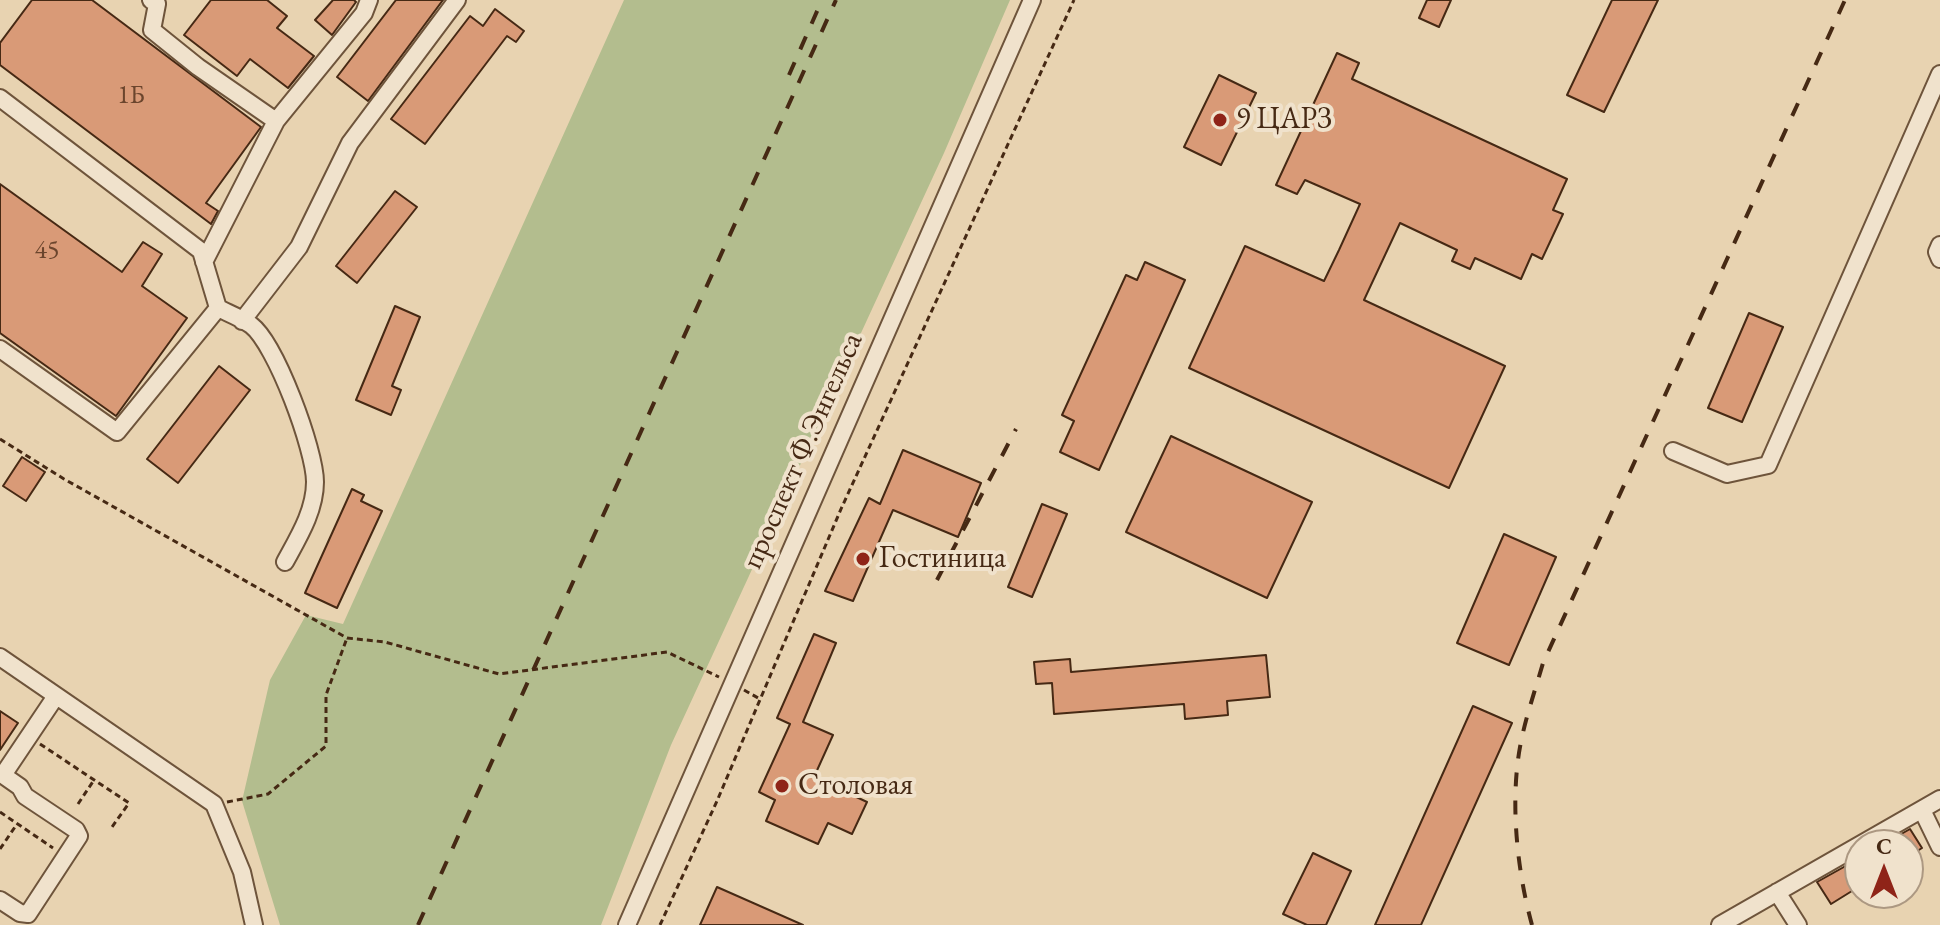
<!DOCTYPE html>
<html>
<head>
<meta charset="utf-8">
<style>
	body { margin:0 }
	#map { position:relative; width:1940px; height:925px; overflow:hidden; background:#e8d3b1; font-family:"EB Garamond",serif }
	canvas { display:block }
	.north { position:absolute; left:1844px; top:829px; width:80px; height:80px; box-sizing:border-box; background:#f0e2cc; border:2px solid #ac9882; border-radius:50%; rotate:0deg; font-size:22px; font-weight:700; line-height:32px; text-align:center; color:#462914 }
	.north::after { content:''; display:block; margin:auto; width:28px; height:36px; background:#8f2418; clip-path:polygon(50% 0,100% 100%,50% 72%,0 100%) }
</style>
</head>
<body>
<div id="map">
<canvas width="1940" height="925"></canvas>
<div class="north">С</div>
</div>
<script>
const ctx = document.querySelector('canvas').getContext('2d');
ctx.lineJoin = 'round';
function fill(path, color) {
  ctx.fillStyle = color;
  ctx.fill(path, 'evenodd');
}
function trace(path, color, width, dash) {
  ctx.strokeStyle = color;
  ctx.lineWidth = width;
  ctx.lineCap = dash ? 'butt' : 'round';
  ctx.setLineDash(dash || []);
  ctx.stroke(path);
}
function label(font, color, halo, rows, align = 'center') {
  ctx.font = font + ' "EB Garamond",serif';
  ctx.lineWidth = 8;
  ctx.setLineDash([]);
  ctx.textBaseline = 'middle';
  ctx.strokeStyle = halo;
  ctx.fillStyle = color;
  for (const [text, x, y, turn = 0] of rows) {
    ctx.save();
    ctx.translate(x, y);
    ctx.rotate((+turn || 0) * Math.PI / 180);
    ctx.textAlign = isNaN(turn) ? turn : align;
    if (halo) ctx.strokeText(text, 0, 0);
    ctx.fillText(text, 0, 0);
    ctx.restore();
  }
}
fill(new Path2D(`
	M624,0H1010L944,153L671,745L601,925H280L242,801L270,680L306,615L343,624Z`), '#b3bd8e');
const building = new Path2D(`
	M32,0H92L261,127L206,203L218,211L211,224L0,65V43Z
	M211,0H267L287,16L277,28L314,56L288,88L250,59L237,76L184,35Z
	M333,0H354L356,2L332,35L315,20Z
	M396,0H443L368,101L337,77Z
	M1427,0H1451L1439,27L1419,18Z
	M1612,0H1658L1604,112L1567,95Z
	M495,9L524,31L516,42L507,36L425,144L391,119L470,16L483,26Z
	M1337,53L1359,63L1352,79L1567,179L1553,210L1563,214L1542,259L1532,254L1521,279L1475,258L1470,269L1452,261L1457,250L1400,223L1364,300L1505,366L1449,488L1189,368L1245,246L1324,281L1339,250L1360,204L1305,180L1297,194L1276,185Z
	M1219,75L1256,93L1221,165L1184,147Z
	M0,184L122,272L143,242L162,254L142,286L187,318L116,416L0,333Z
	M395,191L417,207L357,283L336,266Z
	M1145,262L1185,280L1099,470L1060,452L1074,421L1062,415L1126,275L1137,280Z
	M395,306L420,317L392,386L401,390L391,415L356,400Z
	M1749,313L1783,327L1742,422L1708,408Z
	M219,366L250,390L178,483L147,459Z
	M1171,436L1312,502L1267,598L1126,532Z
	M903,450L981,483L958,537L893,510L853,601L825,591L869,498L880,504Z
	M22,457L45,472L26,501L3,486Z
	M352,489L364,495L361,501L382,511L337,608L305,593Z
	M1042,504L1067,514L1032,597L1008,587Z
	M1504,534L1556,557L1509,665L1457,643Z
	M814,634L836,643L803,722L833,735L814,777L867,802L852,834L828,823L818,844L766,821L775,800L759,792L790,724L777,718Z
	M1266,655L1270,697L1227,701L1228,715L1185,719L1184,704L1054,714L1052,683L1036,684L1034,662L1070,659L1071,672Z
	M1473,706L1512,723L1421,925H1375Z
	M0,711L18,723L0,750Z
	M1910,829L1922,848L1908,857V845H1882Z
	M1313,853L1351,871L1326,925H1307L1283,914Z
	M1860,858V886L1831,904L1817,882Z
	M717,887L803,925H700Z`);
fill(building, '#d99a77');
trace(building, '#462914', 2);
const minor = new Path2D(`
	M151,0L157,4L152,30L198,67L276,121L204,262
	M0,98L201,251L218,308L117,432L0,349
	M276,121L364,13L369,0
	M1940,245L1937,252L1940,259
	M218,308C228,313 241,318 251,325C276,344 315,450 315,482C315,511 298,538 285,562
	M242,321L299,247L350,143L457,0
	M1673,451L1727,474L1768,465L1940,74
	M0,657L214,804L242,872L254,925
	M0,773L20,787L25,796L76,830L79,836L28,914L20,913L0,900
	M3,775L56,696
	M1922,810L1940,847
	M1777,892L1798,925
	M627,925L1032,0
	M1720,925L1940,799`);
trace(minor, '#6e543b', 20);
trace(new Path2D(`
	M0,439L64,479L347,638L385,642L499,674L667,652L719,677
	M744,690L760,699
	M40,744L129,803L112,827
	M227,802L268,794L326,746V695L347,638
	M78,804L94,780
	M0,812L53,848
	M0,849L17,824
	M660,925L717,801L841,509L1074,0`), '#462914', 3, [6, 4]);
trace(minor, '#f0e2cc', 16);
trace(new Path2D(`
	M789,75L822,0
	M937,580L1016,429
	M418,925L836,0
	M1532,925C1517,871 1510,802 1520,747C1525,719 1535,691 1543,663L1845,0`), '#462914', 4, [14, 14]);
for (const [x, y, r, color] of [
	[1220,120,8,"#8f2418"],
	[863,559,8,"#8f2418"],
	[782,786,8,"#8f2418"]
]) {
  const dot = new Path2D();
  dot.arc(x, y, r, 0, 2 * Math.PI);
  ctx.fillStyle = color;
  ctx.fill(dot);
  trace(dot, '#f0e2cc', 3);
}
label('26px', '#6b452d', null, [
	["1Б",131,96],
	["45",47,251]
]);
label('30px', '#462914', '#f0e2cc', [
	["9 ЦАРЗ",1236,120],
	["Гостиница",879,559],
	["Столовая",798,786]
], 'left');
label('30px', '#462914', '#f0e2cc', [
	["проспект Ф.Энгельса",803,451,-66]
]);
</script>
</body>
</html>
